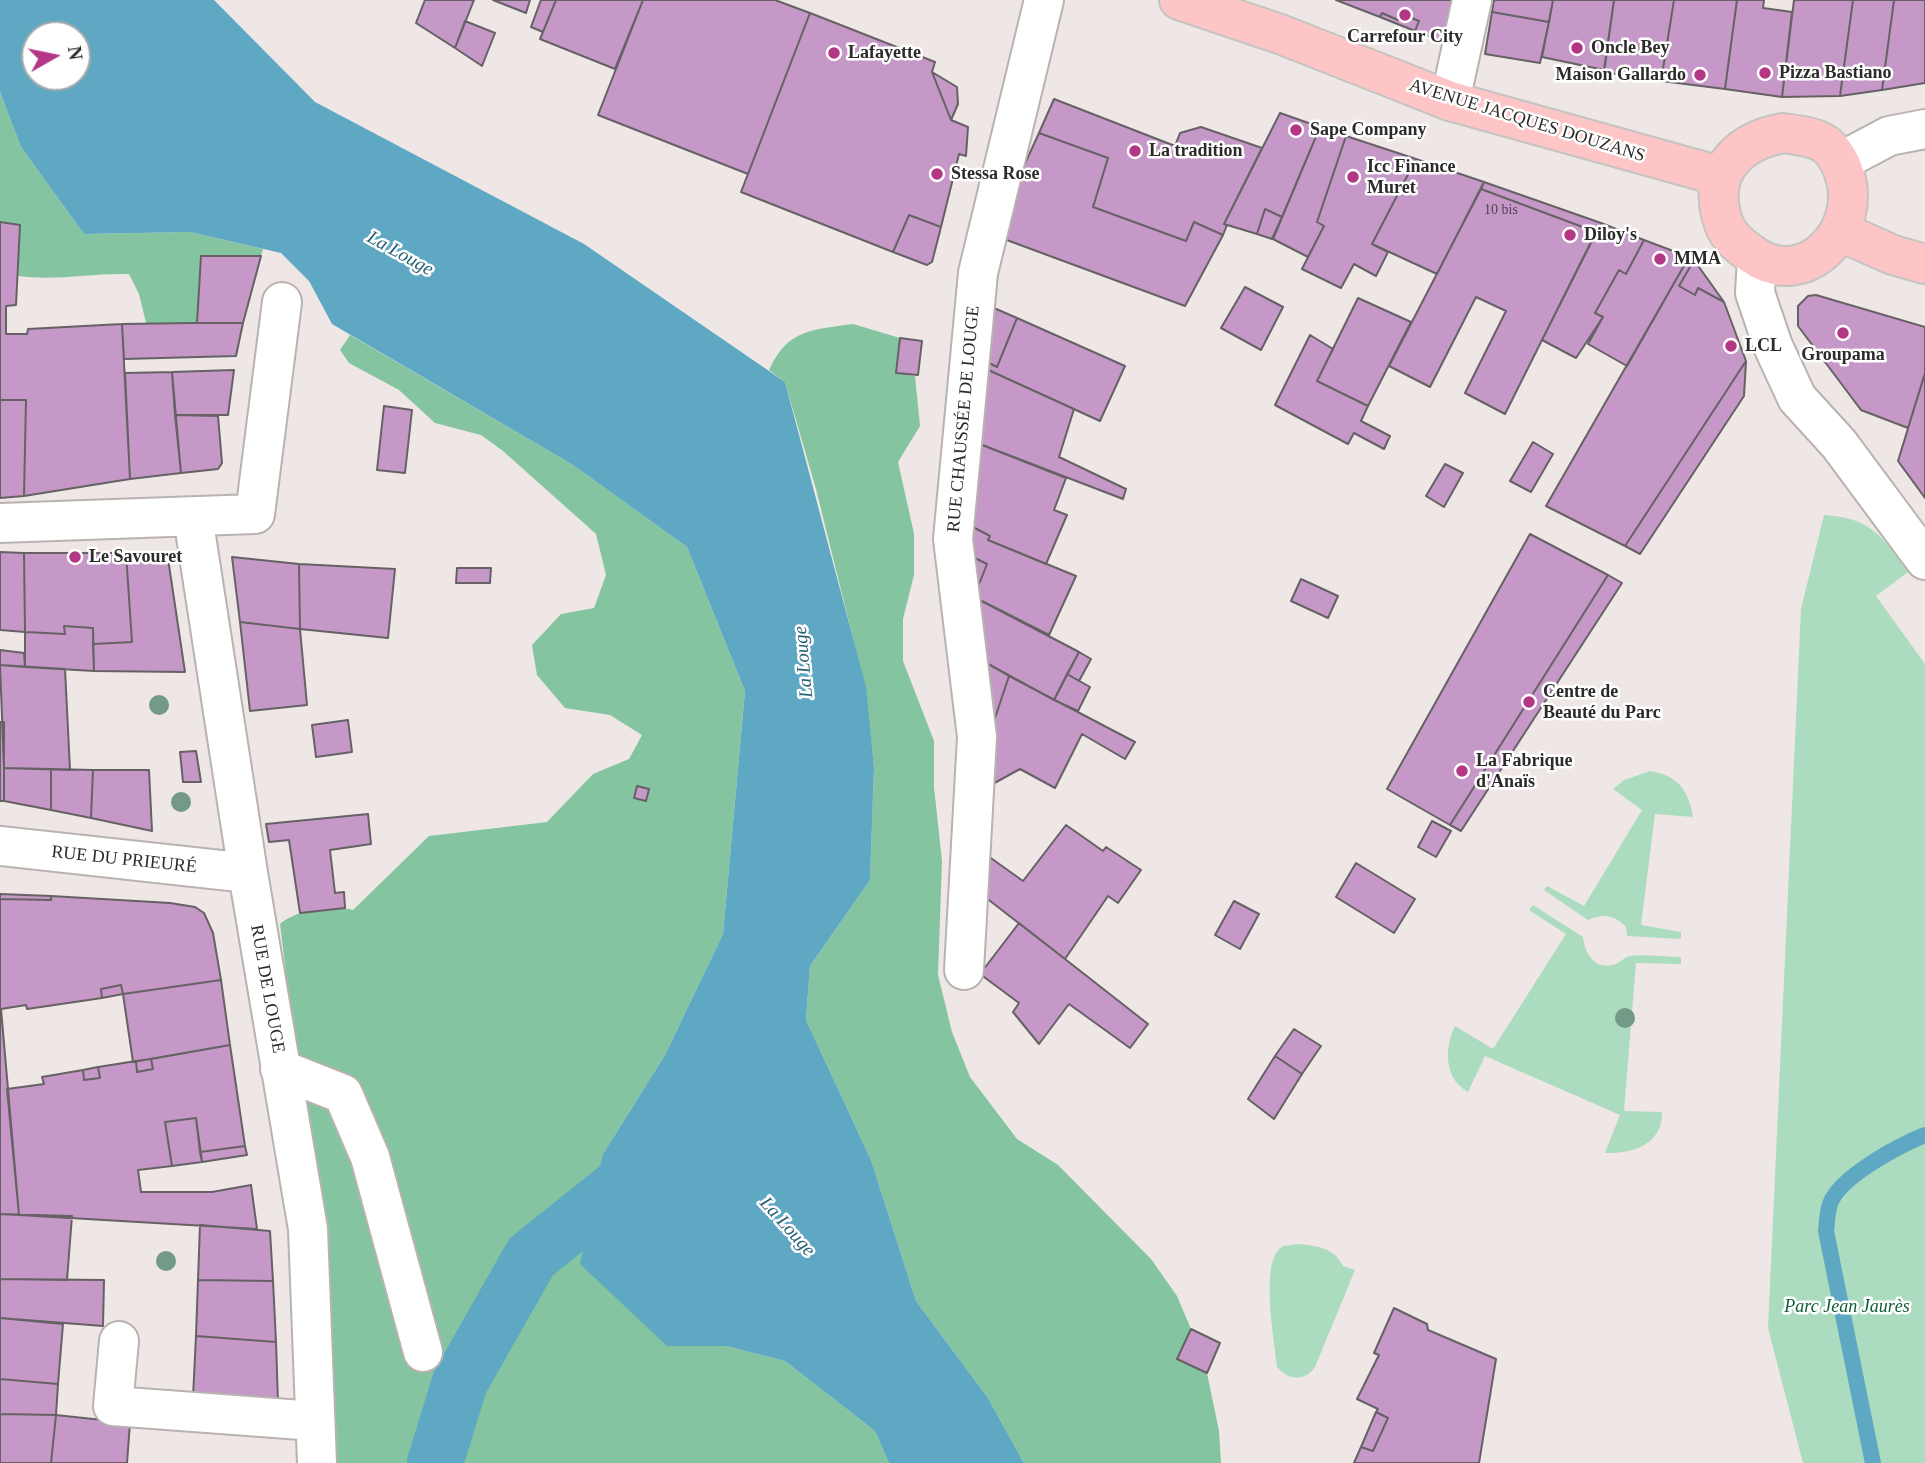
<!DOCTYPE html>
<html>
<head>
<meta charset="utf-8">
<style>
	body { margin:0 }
	#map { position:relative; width:1925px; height:1463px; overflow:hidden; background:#eee7e5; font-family:"Times New Roman",serif }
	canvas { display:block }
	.north { position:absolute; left:21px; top:21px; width:70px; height:70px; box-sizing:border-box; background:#fff; border:2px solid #abaaaa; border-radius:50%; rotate:81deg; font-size:19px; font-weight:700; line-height:28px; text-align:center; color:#2d2b2a }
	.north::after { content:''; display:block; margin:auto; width:24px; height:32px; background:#b43786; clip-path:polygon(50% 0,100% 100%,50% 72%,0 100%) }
</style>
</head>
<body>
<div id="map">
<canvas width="1925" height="1463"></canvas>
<div class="north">N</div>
</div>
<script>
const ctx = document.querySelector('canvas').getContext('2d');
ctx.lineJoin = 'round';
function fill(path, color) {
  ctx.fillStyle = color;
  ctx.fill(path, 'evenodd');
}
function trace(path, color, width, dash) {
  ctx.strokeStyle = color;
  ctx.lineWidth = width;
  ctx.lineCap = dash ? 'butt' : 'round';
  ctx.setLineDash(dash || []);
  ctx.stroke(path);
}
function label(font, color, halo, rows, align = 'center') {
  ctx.font = font + ' "Times New Roman",serif';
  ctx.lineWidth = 5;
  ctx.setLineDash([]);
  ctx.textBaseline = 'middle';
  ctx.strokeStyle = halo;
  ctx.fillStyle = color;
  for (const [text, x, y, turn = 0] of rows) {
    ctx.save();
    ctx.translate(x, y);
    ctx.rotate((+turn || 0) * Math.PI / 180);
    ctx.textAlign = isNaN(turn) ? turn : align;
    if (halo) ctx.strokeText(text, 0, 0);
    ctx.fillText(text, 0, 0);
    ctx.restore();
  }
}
fill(new Path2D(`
	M1824,515C1871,518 1882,536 1908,572L1876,596L1925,664V1463H1803L1768,1328L1801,609Z
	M1650,771C1679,776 1688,790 1693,817L1655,814L1641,925L1681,932V939L1627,936L1626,927C1615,915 1603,913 1588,920L1544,890L1547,886L1584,906L1642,810L1613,789L1624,780Z
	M1533,905L1583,937C1585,954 1595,971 1616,964C1621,962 1624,957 1630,956C1646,954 1664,957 1681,957V964L1636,963L1624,1111L1662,1112C1663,1144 1633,1154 1605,1153L1620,1115L1485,1056L1468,1092C1444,1079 1444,1048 1455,1026L1493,1049L1566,934L1529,910Z
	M1298,1244C1317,1246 1334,1247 1343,1266L1355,1270L1315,1367C1305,1382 1287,1380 1277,1367C1275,1343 1259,1260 1282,1247C1286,1245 1293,1245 1298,1244Z`), '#acdcbf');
fill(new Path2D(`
	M0,92L21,147L84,234L190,232L263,249L261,256H201L197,323H146L139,294L129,274C91,273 55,281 18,276L20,225L0,222Z
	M853,324L900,338L896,373L915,376L920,426L898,462L914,534V575L903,619V661L934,741V787L942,861L938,975L952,1032L970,1077L1017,1139L1058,1165L1151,1259L1177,1296L1191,1329L1178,1359L1207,1373L1219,1431L1221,1463H1024L988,1398L916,1301L871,1160L806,1020L810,966L870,880L874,768L865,687L816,489L785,382L769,370C788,329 811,330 853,324Z
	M350,335L573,465L687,547L745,691L723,934L665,1055L603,1154L667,1346H726L785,1361L875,1431L889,1463H333L317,1231L280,924C295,910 333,904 353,910L429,836L547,822L593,774L629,759L642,735L610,715L565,708L537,675L532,645L561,614L594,608L606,575L596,534L503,451L481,435L435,423L399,390L349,363L340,350Z`), '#84c4a0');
fill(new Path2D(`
	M0,0H214L315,102L584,244L785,382L866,687L874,768L870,880L810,966L806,1020L871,1160L916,1301L988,1398L1024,1463H889L875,1431L785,1361L726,1346H667L580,1264L603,1154L665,1055L723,934L745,691L687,547L573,465L332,324L309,281L281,253L190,232L84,234L21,147L0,92ZM35,35H77V77H35Z`), '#5ea8c3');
trace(new Path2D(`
	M1873,1463L1826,1231C1827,1223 1827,1213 1830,1204C1839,1177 1900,1145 1925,1135`), '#5ea8c3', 16);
trace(new Path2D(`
	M435,1463L460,1382L531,1257L651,1161`), '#5ea8c3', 56);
const building = new Path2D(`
	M425,0H474L455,48L416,23Z
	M493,0H530L526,13Z
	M541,0H556L543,32L531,27Z
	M556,0H643L615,69L540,39Z
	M643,0H775L810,13L748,174L598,115Z
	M1336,0H1452L1444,42L1415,31L1419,21L1407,16L1398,20L1382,13L1380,17Z
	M1494,0H1553L1549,22L1492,12Z
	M1553,0H1614L1604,70L1542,57Z
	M1614,0H1674L1661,81L1604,72Z
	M1674,0H1737L1725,89L1661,81Z
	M1737,0H1764L1763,8L1792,12L1782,97L1725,89Z
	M1794,0H1853L1840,96L1782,97Z
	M1853,0H1894L1882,90L1840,96Z
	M1894,0H1925V83L1882,90Z
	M1492,12L1549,22L1540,63L1485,54Z
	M810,13L935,62L932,72L951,120L968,127L966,156L959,154L941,227L909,215L893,252L741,192Z
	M1382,13L1398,20L1407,16L1419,21L1415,31L1380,17Z
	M465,21L495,33L482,66L455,48Z
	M932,72L957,87L958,104L951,120Z
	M1054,99L1175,146L1180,133L1201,127L1262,148L1224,224L1227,225L1223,235L1194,222L1186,241L1093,207L1108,158L1039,133Z
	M1280,113L1320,127L1282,217L1265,209L1257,234L1224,224Z
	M1320,127L1346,136L1317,222L1324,226L1308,257L1273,239Z
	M1039,133L1108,158L1093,207L1186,241L1194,222L1223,235L1185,306L1004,239L1023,168Z
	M1346,136L1416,159L1372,244L1388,252L1376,276L1354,264L1341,288L1302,269L1324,226L1317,222Z
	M1416,159L1484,182L1437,274L1372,244Z
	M1484,182L1601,223L1596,232L1481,189Z
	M1481,189L1596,232L1505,414L1465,393L1506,311L1476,297L1430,387L1389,366Z
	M1265,209L1282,217L1272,239L1257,234Z
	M909,215L941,227L932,262L927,265L893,252Z
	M0,222L20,225L16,305L6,306V334H27L28,329L122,324L130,479L24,496L26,400H0Z
	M1601,223L1644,240L1626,274L1619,270L1595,313L1603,317L1576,358L1542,340Z
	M1644,240L1689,257L1627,366L1588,344L1603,317L1595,313L1619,270L1626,274Z
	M201,256H261L243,323H197Z
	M1689,257L1694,260L1679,286L1695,295L1698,288L1724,302L1746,361L1625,546L1546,506Z
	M1694,260L1724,302L1698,288L1695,295L1679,286Z
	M1245,287L1283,307L1261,350L1221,328Z
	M1816,295L1925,327V373L1908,428L1861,410L1798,326V306L1808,296Z
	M1358,298L1411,322L1368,406L1317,381Z
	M987,305L1017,318L997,367L975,356Z
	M1017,318L1125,366L1100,421L973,363L975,356L997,367Z
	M193,323H243L236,356L124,359L122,324Z
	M1310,335L1333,349L1317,381L1368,406L1361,421L1390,436L1384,449L1354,433L1348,444L1275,405Z
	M900,338L922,341L918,375L896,373Z
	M1746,361L1744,396L1640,554L1625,546Z
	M973,363L1074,409L1059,457L1126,489L1123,499L972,441Z
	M234,370L228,415H175L172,372Z
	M172,372L181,473L130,479L125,373Z
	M1925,373V498L1898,461Z
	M0,400H26L24,496L0,498Z
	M384,406L412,410L405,473L377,470Z
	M175,415L218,416L222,463L218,469L181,473Z
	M972,441L1066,478L1054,510L1067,515L1046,564L988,540L990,536L973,527Z
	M1533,442L1553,454L1531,492L1510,481Z
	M1445,464L1463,473L1444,507L1426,496Z
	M973,527L990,536L988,540L1076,576L1049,635L974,597L987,564L973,557Z
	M1530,534L1608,575L1450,825L1387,789Z
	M0,552L24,553L25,632L0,630Z
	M167,552L185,672L94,671L93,644L132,642L126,553Z
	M24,553H126L132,642L93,644V628L64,626L65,634L25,632Z
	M232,557L299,564L300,629L240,622Z
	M973,557L987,564L974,597Z
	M299,564L395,569L388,638L300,629Z
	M457,568H491L490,583H456Z
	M1608,575L1622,583L1461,831L1450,825Z
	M1301,579L1338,596L1328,618L1291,601Z
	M972,596L1079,652L1054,700L981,660Z
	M240,622L300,629L307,705L250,711Z
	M64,626L93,628L94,671L25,667V632L65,634Z
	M0,650L24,653L25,667L0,665Z
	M1079,652L1091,659L1079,681L1067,674Z
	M981,660L1009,676L988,739Z
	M0,665L65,669L70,770L4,768Z
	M1067,674L1090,687L1078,711L1054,700Z
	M1009,676L1135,742L1125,759L1082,734L1055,788L1020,769L989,786L988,739Z
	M348,720L352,752L316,757L312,725Z
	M0,722H4V801H0Z
	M196,751L201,782H183L180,752Z
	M4,768L51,769V810L4,801Z
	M51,769L93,770L91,818L51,810Z
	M93,770H149L152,831L91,818Z
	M637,786L649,789L646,801L634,798Z
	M368,814L371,844L330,850L335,893L344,892L345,908L300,913L289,840L269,842L266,824Z
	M1432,821L1451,831L1436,857L1418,847Z
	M1066,825L1103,851L1106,847L1141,870L1118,903L1108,896L1065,959L985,897L988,856L1023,881Z
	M1356,863L1415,899L1394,933L1336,897Z
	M0,894L51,896V900L0,899Z
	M51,896L170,903L195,907L204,913L213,933L221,980L123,994L121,985L101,989L102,998L27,1009L26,1005L1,1009L19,1215L0,1214V899L51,900Z
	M1234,901L1259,914L1240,949L1215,935Z
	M1019,923L1148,1024L1130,1048L1069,1004L1039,1044L1013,1012L1019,1003L980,974Z
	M221,980L230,1045L133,1062L123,994Z
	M121,985L123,994L102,998L101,989Z
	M1294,1029L1321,1046L1302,1074L1275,1056Z
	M230,1045L245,1146L200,1152L196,1118L165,1122L172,1166L138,1170L141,1192H212L251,1185L257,1229L19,1215L7,1089L44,1084L42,1077L83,1070L84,1080L100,1078L98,1067L136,1061L137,1072L153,1069L151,1059Z
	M1275,1056L1302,1074L1274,1119L1248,1099Z
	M151,1059L153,1069L137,1072L136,1061Z
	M98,1067L100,1078L84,1080L83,1070Z
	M196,1118L202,1162L172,1166L165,1122Z
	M245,1146L247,1155L202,1162L200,1152Z
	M0,1214L72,1216L67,1280L0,1279Z
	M200,1225L270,1231L273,1281L198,1280Z
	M0,1279L104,1280L103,1326L0,1318Z
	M198,1280L273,1281L276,1342L196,1336Z
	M1394,1308L1427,1324L1428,1330L1496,1359L1479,1463H1354L1361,1447L1373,1451L1388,1418L1376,1412L1378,1409L1357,1399L1379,1355L1374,1353Z
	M0,1318L63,1324L58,1384L0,1379Z
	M1191,1329L1220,1343L1207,1373L1177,1359Z
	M196,1336L276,1342L278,1402L193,1397Z
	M0,1379L58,1384L56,1415L0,1414Z
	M1376,1412L1388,1418L1373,1451L1361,1447Z
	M0,1414L56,1415L51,1463H0Z
	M56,1415L130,1423L127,1463H51Z`);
fill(building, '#c698c7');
trace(building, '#656165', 2);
const minor = new Path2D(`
	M1450,101L1472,0
	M1840,162L1889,136L1925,129
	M1757,258L1755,293L1773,346L1797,398L1839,444L1925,560
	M193,517L248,873L308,1229L317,1463
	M0,523L255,514L282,302
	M0,846L248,873
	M964,970L977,737L953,539L978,273L1044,0
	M280,1069L343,1094L370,1157L423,1352
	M119,1341L113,1406L315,1421`);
const major = new Path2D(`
	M1179,0L1280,34L1450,101L1720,176
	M1783,133C1796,135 1813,136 1825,144C1832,149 1840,161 1843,170C1866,229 1805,292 1753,255C1741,247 1729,238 1724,224C1706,175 1735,142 1783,133Z
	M1841,232L1893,255L1925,264`);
trace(minor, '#b9b3b0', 42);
trace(major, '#c4c4c3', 42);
trace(minor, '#fff', 38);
trace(major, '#fec5c6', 38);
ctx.fillStyle = '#739a87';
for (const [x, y] of [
	[159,705],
	[181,802],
	[1625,1018],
	[166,1261]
]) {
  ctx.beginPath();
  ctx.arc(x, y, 10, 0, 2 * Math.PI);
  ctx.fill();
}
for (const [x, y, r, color] of [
	[1405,15,7,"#b43786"],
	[1577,48,7,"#b43786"],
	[834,53,7,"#b43786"],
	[1765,73,7,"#b43786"],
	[1700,75,7,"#b43786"],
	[1296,130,7,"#b43786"],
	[1135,151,7,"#b43786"],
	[937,174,7,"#b43786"],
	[1353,177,7,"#b43786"],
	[1570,235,7,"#b43786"],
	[1660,259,7,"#b43786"],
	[1843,333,7,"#b43786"],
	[1731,346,7,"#b43786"],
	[75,557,7,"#b43786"],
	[1529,702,7,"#b43786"],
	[1462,771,7,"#b43786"]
]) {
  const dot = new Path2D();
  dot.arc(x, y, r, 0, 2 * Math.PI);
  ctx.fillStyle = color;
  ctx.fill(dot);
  trace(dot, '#fff', 2.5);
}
label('14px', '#534651', null, [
	["10 bis",1501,210]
]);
label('bold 18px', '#2d2b2a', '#fff', [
	["Carrefour City",1405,37,"center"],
	["Oncle Bey",1591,48],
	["Lafayette",848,53],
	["Pizza Bastiano",1779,73],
	["Maison Gallardo",1686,75,"right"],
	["Sape Company",1310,130],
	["La tradition",1149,151],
	["Icc Finance",1367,167],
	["Muret",1367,188],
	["Stessa Rose",951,174],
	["Diloy's",1584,235],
	["MMA",1674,259],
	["LCL",1745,346],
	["Groupama",1843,355,"center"],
	["Le Savouret",89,557],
	["Centre de",1543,692],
	["Beauté du Parc",1543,713],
	["La Fabrique",1476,761],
	["d'Anaïs",1476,782]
], 'left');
label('18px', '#2d2b2a', '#fff', [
	["AVENUE JACQUES DOUZANS",1527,121,17],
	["RUE CHAUSSÉE DE LOUGE",964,419,-85],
	["RUE DU PRIEURÉ",124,860,6],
	["RUE DE LOUGE",267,989,80]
]);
label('italic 18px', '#0e5b3a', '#fff', [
	["Parc Jean Jaurès",1847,1307]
]);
label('italic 19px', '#245f73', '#fff', [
	["La Louge",400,254,29],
	["La Louge",804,662,-95],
	["La Louge",787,1227,48]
]);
</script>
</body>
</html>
